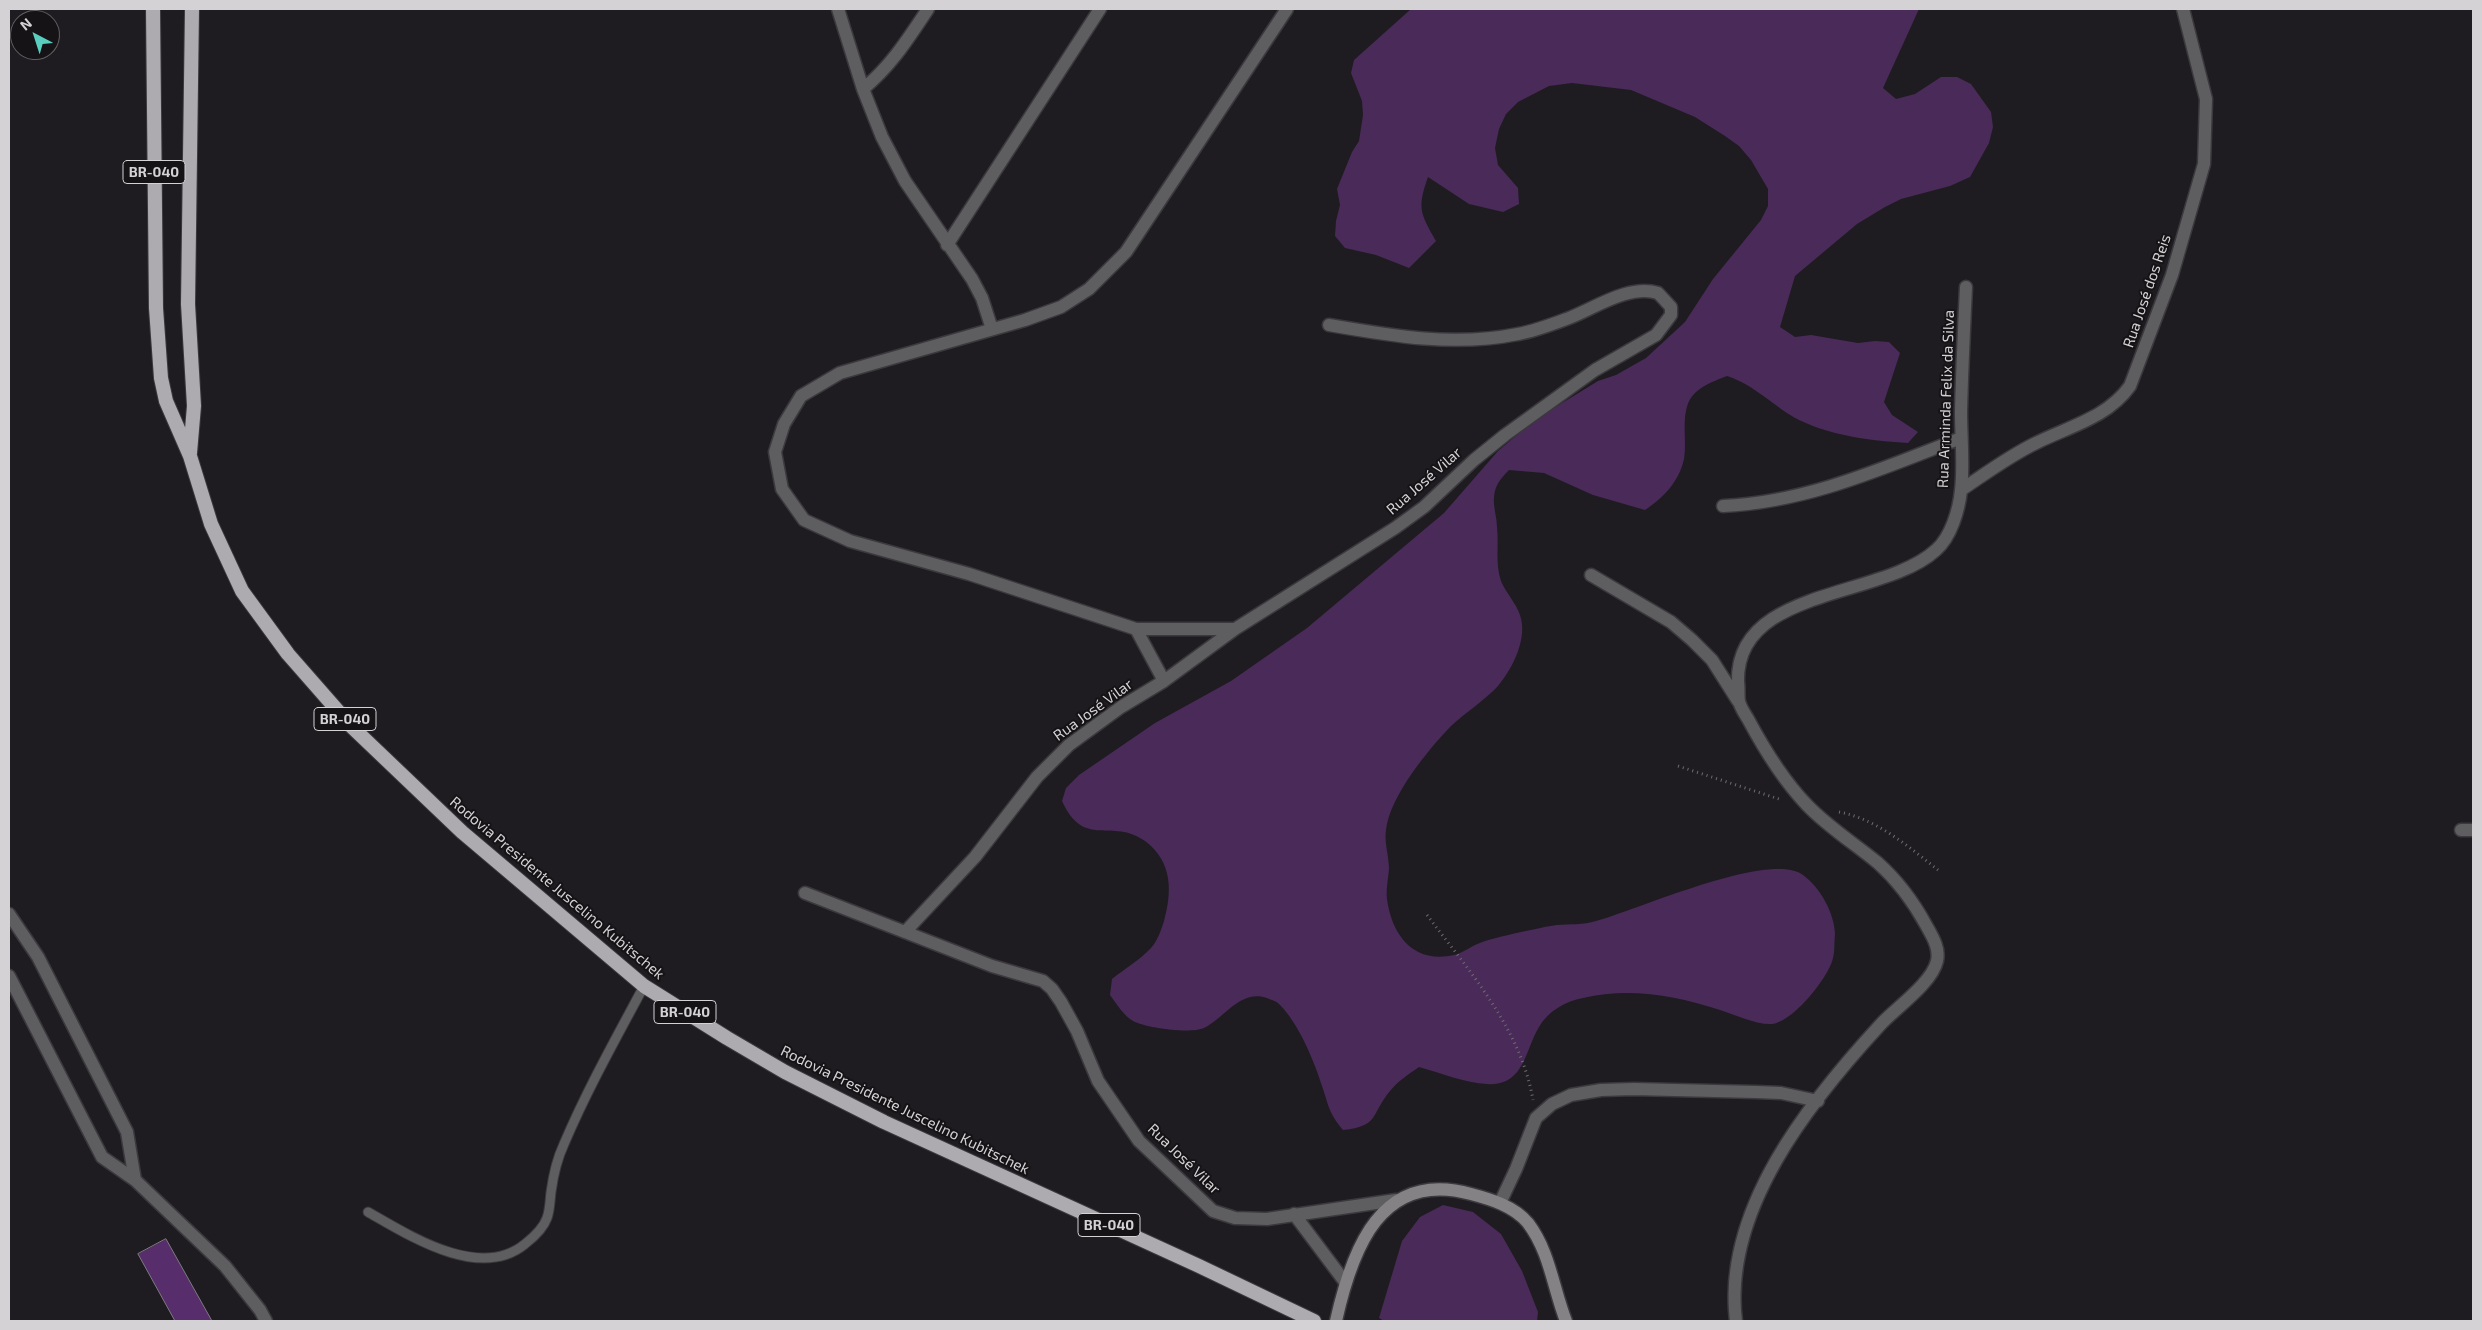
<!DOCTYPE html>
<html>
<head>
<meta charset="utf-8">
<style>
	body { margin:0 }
	#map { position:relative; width:2482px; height:1330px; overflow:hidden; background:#1e1c20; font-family:"Exo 2",sans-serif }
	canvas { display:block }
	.frame { position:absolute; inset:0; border:10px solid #d4d2d5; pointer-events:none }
	.north { position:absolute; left:10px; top:10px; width:50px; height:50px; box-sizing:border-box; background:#151316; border:1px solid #615f62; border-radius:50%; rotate:320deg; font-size:14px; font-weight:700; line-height:20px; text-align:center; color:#d4d2d5 }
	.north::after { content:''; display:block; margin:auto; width:18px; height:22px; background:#59cebe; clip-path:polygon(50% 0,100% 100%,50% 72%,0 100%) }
</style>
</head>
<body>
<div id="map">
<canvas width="2482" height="1330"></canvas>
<div class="frame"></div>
<div class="north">N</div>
</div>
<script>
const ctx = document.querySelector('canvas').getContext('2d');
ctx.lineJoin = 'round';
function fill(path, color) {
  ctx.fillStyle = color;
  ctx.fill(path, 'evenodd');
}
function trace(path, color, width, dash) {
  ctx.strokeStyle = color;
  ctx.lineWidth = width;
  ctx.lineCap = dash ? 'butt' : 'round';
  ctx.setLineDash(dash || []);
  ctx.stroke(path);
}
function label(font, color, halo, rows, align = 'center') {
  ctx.font = font + ' "Exo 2",sans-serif';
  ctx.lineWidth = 4;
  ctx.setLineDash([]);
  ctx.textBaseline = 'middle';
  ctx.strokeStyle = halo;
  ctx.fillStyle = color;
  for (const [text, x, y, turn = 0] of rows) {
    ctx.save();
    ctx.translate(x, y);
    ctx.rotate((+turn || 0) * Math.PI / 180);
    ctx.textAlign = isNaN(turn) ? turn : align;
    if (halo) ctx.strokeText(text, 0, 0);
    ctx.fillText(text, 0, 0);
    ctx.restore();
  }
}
fill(new Path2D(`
	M1411,9H1919L1883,88L1896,99L1915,94L1941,77H1957L1971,84L1991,112L1993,127L1989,143L1970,177L1950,186L1901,199L1885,207L1857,224L1795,276L1780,327L1795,337L1811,335L1858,343L1875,341L1889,342L1900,353L1884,402L1892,415L1918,432L1908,443C1872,441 1832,436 1799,420C1774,407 1755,385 1727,376C1717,380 1705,384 1696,392C1678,408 1688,438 1684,459C1679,482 1663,498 1645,510L1593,495L1544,473L1509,470C1501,478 1495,485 1494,497C1493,506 1497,518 1497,527C1499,546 1495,564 1501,581C1506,593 1516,603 1520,615C1528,638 1513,668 1498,686C1484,701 1466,712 1451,726C1428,750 1390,796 1386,830C1384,842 1389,856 1389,869C1388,879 1386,890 1387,899C1392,936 1414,964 1454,955C1462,953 1467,949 1475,945C1486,940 1500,937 1512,934C1527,931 1542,927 1557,925C1570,924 1583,925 1596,921C1637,910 1770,850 1803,875C1820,887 1835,914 1835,935C1834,942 1835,951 1833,958C1829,977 1793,1022 1772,1024C1756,1025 1736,1015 1720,1010C1676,996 1630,987 1583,998C1566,1001 1548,1011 1539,1027C1525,1050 1524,1087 1487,1084C1465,1083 1441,1073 1419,1067C1409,1074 1398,1081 1390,1091C1370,1115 1380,1126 1343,1130C1328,1112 1329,1106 1322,1086C1314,1061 1299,1024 1280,1005C1277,1001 1271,1000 1267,998C1240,989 1225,1018 1204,1028C1190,1034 1146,1028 1133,1021C1124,1016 1116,1003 1110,995L1112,979C1124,969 1140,960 1151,948C1158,940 1161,930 1164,921C1172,892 1173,862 1145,841C1112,817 1084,850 1062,801L1066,788L1079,775L1155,723L1231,681L1307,628L1444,513L1498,451L1536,419L1598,381L1616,375L1646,358L1685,322L1713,279L1761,220L1768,206V189L1751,160L1739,146L1725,136L1695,117L1631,90L1572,83L1549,86L1518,102L1506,114L1499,129L1495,148L1498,165L1518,188L1519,204L1503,212L1469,204L1428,177C1417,208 1420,213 1436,241L1409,268L1376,255L1345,248L1335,236L1336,221L1340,205L1337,189L1352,152L1359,141L1363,115L1362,101L1351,73L1354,60Z
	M1443,1205L1473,1212L1501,1234L1522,1271L1538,1312L1537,1321H1384L1379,1318L1402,1241L1420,1217Z`), '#492a59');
const building = new Path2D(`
	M166,1239L212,1321H175L138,1254Z`);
fill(building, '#572d6c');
trace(building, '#7e7b80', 1);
const service = new Path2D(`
	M368,1212C410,1236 480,1281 525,1244C534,1237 543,1229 547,1218C550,1210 550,1200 551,1192C553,1177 557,1159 564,1144C587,1090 616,1038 644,986`);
const minor = new Path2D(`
	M838,9L863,89L882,137L905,181L972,279L982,298L992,329
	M863,89C891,66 908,39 928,9
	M947,245L1100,9
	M1961,490C1985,474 2009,456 2036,443C2070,426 2107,418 2130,386L2172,275L2204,164L2206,99L2183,9
	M1723,506C1808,502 1883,468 1961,438
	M1591,575L1671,622L1692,640L1712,660L1738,701
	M1136,629L1164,681
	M1235,629H1136L969,574L850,541L804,520L782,489L775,452L784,424L801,396L840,373L1025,320L1061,307L1089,289L1126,252L1287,9
	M2461,830H2473
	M805,893L992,966L1043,981L1052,989L1061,1002L1077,1031L1098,1081L1139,1141L1213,1211L1235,1218L1267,1219L1396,1200
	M9,914L38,957L127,1132L135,1180
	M905,932L975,857L1037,777L1069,745L1121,707L1164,681L1235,629L1395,528L1424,507L1474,460L1505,435L1595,370L1656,335L1671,315V307L1658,293C1629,284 1595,308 1569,318C1553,324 1535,331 1518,334C1454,347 1392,336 1329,325
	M9,976L102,1157L135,1180L225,1266L260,1310L266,1321
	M1500,1203L1516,1169L1536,1118L1552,1104L1571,1095L1601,1090L1634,1089L1756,1092L1781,1093L1818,1101
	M1294,1214L1345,1282
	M1736,1321C1722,1210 1810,1101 1881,1024C1896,1008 1932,983 1937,961C1940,948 1932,936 1926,925C1914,903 1897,880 1878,863C1855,844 1828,827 1807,805C1783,780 1764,749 1748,719C1745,714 1740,707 1739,701C1738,696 1739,688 1738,682C1735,587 1883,599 1936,550C1951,537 1959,510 1961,490C1964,465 1961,437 1961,412C1962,370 1964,329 1966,287`);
const secondary = new Path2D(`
	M1336,1321C1352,1249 1381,1169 1471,1194C1490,1199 1514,1206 1528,1223C1550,1252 1553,1288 1566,1321`);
const trunk = new Path2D(`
	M153,9L156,308L161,378L166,401L190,456L211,524L242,591L288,654L352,727L462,832L644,986L727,1038L785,1072L884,1122L1199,1266L1314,1321
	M190,453L194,406L188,304L192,9`);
trace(service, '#3b393d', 11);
trace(minor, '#3b393d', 15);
trace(secondary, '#3b393d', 15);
trace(trunk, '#3b393d', 16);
trace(new Path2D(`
	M1678,766L1782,800
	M1839,812C1877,819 1909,847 1938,870
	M1427,915C1469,971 1521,1029 1533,1100`), '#6e6c6f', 3, [1, 4]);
trace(service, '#5e5d5f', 9);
trace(minor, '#5e5d5f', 12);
trace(secondary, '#848285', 12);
trace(trunk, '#aeabb0', 14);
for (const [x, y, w] of [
	[154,172,62],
	[345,719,62],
	[685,1012,62],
	[1109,1225,62]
]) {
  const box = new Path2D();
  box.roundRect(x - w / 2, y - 11.5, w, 23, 4);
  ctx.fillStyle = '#151316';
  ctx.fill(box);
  trace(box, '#d4d2d5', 1);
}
label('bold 14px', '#d4d2d5', null, [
	["BR-040",154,172],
	["BR-040",345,719],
	["BR-040",685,1012],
	["BR-040",1109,1225]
]);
label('15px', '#d4d2d5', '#151316', [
	["Rua José dos Reis",2147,291,-71],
	["Rua Arminda Felix da Silva",1946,399,-88],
	["Rua José Vilar",1424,481,-41],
	["Rua José Vilar",1093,710,-36],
	["Rodovia Presidente Juscelino Kubitschek",557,888,40],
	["Rodovia Presidente Juscelino Kubitschek",905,1110,26],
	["Rua José Vilar",1184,1159,44]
]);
</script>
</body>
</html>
